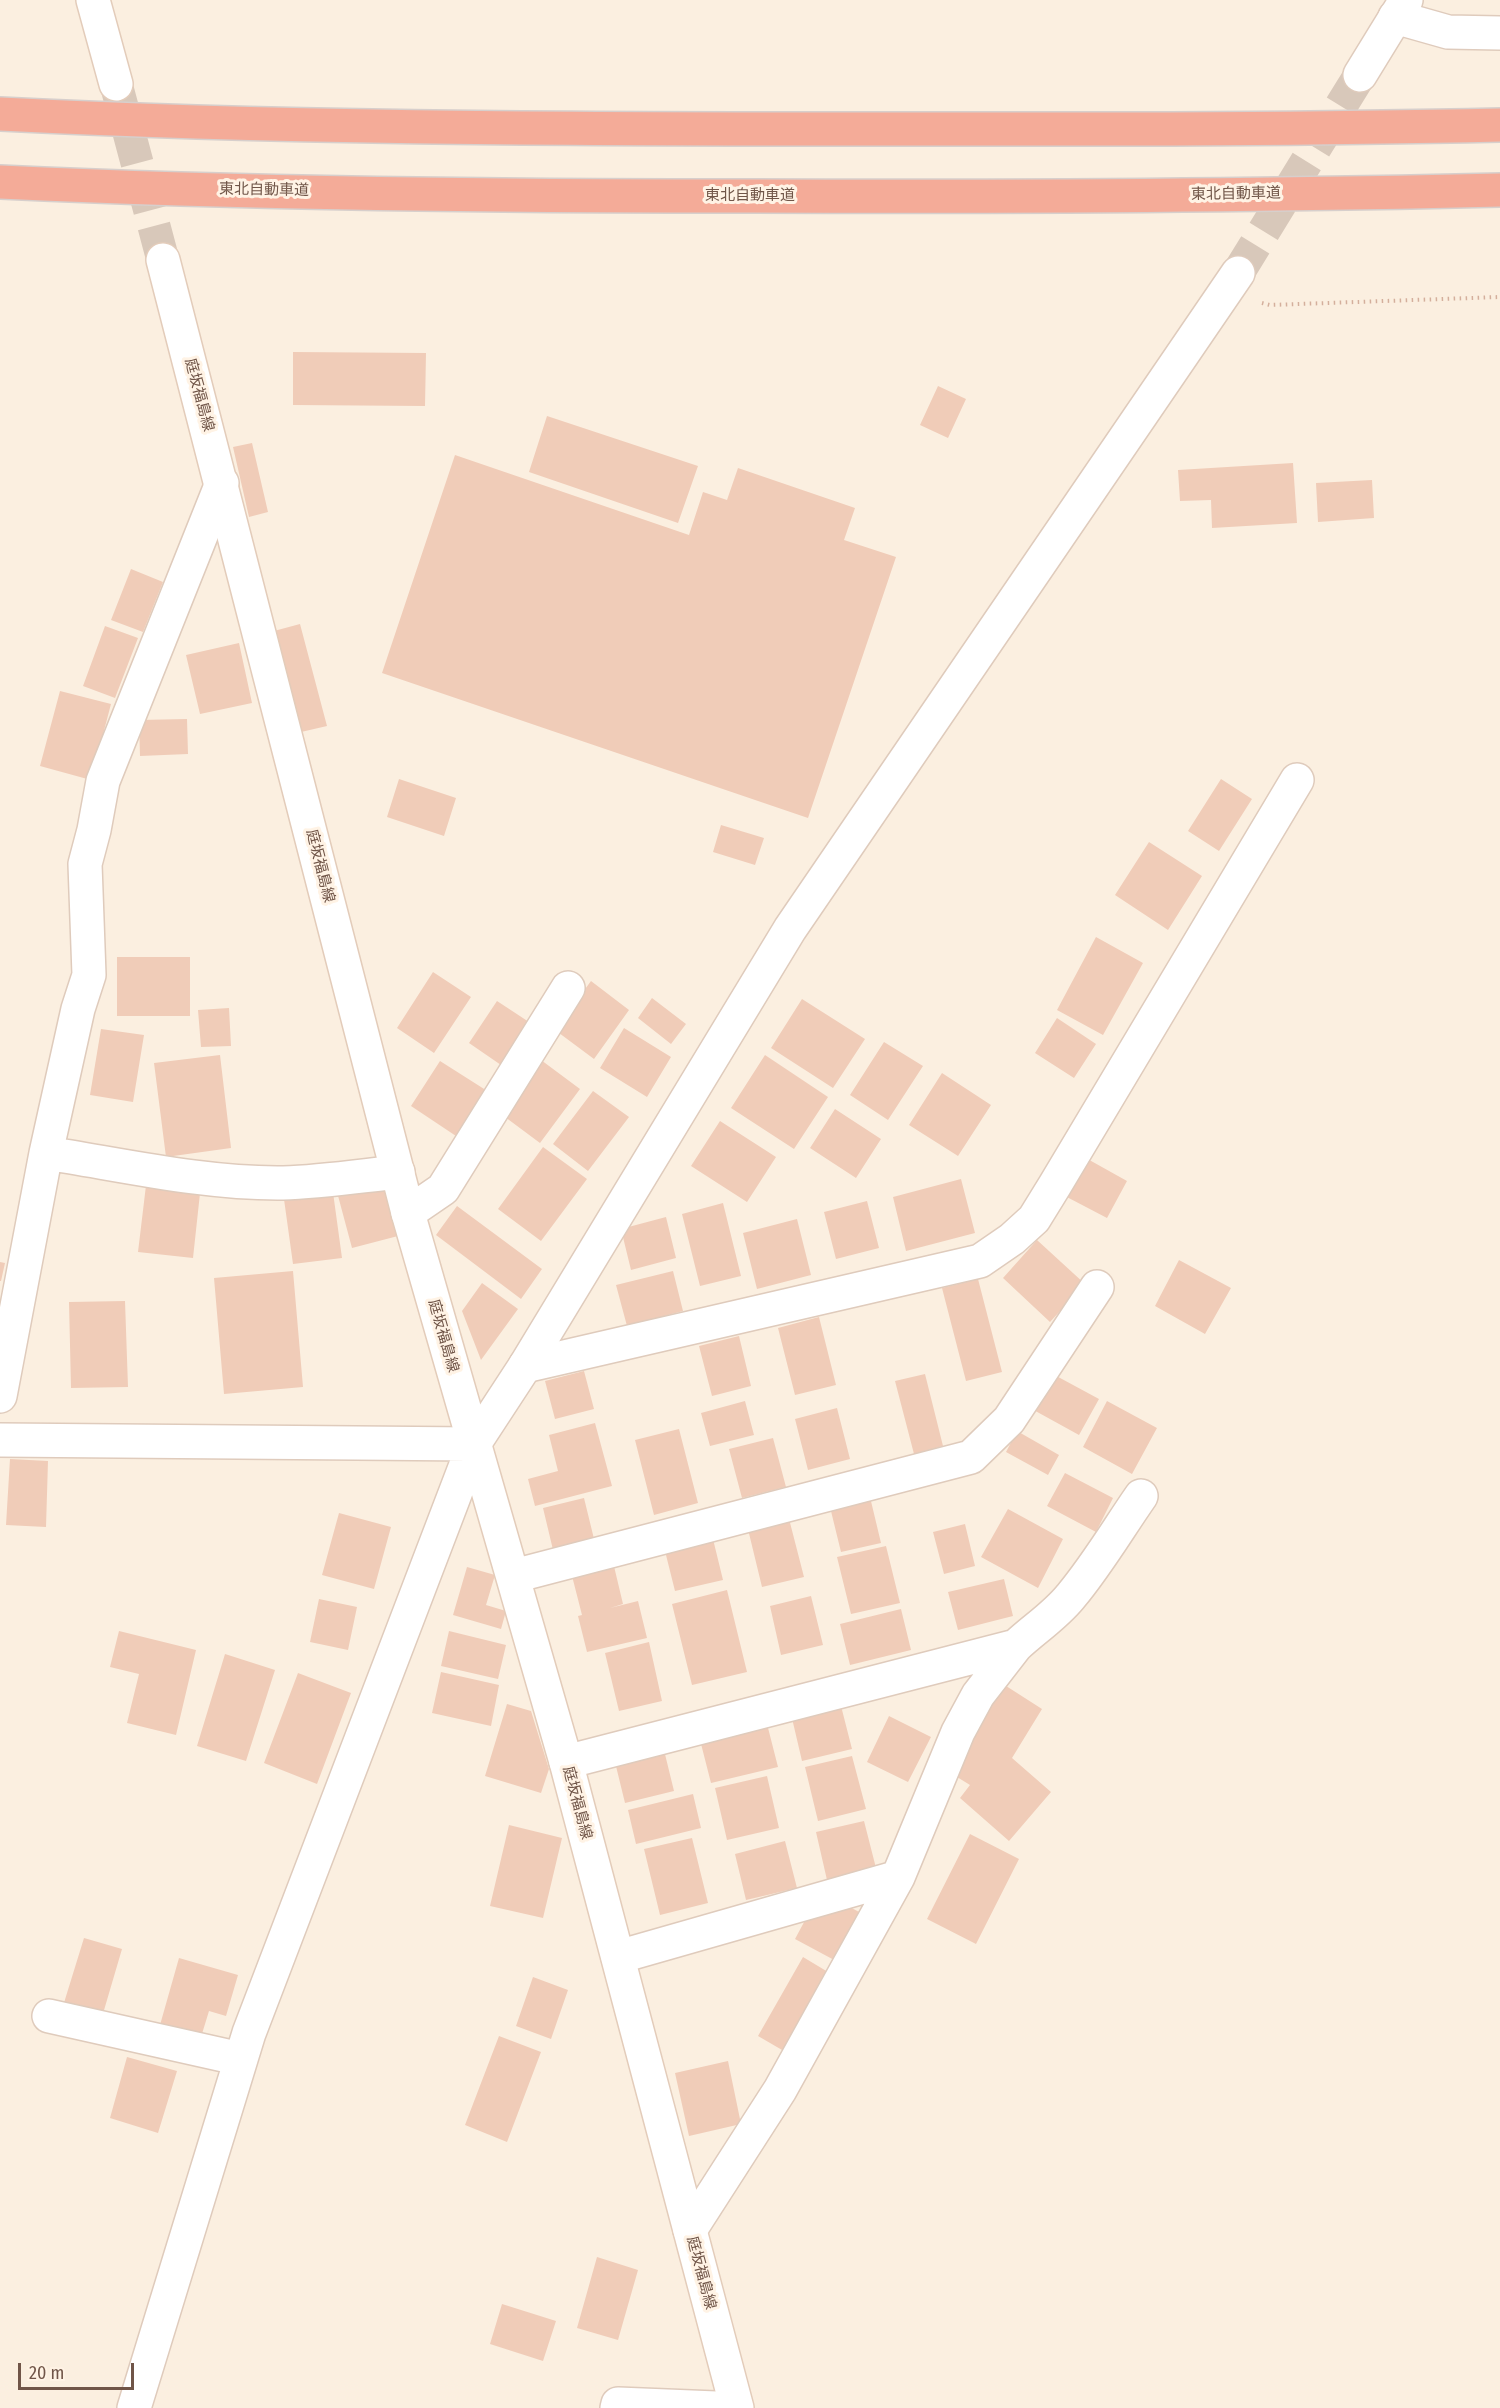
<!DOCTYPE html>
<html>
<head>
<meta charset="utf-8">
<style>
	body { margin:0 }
	#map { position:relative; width:1500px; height:2408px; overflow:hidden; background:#fbefe0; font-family:"Fira Sans Condensed",sans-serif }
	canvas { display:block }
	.scale { position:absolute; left:18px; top:2363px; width:116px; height:27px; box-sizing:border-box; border:3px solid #705548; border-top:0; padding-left:8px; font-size:18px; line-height:21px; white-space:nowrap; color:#705548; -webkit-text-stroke:4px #fff3e5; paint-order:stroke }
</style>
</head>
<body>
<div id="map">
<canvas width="1500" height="2408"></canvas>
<div class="scale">20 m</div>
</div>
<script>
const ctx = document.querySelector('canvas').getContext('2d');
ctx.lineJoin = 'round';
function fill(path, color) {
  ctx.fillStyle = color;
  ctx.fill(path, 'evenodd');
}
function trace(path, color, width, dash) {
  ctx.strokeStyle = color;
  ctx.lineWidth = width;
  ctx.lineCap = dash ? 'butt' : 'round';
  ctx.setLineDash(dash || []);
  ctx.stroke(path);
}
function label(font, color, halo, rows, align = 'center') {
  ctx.font = font + ' "Fira Sans Condensed","Noto Sans JP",sans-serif';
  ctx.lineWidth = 6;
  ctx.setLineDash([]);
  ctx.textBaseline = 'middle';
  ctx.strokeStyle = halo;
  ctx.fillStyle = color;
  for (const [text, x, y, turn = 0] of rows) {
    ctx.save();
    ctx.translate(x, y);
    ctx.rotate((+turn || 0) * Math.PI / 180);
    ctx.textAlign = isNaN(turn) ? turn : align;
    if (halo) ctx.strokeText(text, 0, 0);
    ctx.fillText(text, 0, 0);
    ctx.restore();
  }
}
fill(new Path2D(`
	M293,352L426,353L425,406L293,405Z
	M938,386L966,399L948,438L920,425Z
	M547,416L698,466L678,523L529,472Z
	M252,443L268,512L249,517L233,447Z
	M455,455L689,535L703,492L727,500L738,468L855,508L844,540L896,557L808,818L382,673Z
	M1293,463L1297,523L1212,528L1211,500L1180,501L1178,470Z
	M1372,480L1374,518L1318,522L1316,483Z
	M131,569L163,582L143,632L111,620Z
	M300,624L327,726L301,732L274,631Z
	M105,626L138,638L115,698L83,686Z
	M239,643L252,703L200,714L186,655Z
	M60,691L111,704L91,780L40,766Z
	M187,719L188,754L140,756L139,720Z
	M399,779L456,798L444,836L387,817Z
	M1221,779L1252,799L1219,851L1188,831Z
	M721,825L764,838L755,865L713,852Z
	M1149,842L1202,876L1168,930L1115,895Z
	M1096,937L1143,963L1103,1035L1057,1010Z
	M117,957H190V1016H117Z
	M433,972L471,997L434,1053L397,1028Z
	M591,981L629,1010L594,1059L555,1030Z
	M652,998L686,1024L671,1044L638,1018Z
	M802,999L865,1039L833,1088L771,1048Z
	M497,1001L529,1022L501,1065L469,1043Z
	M229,1008L231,1046L201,1047L198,1010Z
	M1057,1018L1096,1044L1074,1078L1035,1053Z
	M624,1028L671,1057L647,1097L600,1068Z
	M101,1029L144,1035L133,1102L90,1095Z
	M884,1042L923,1066L888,1120L850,1095Z
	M220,1055L231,1148L166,1157L154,1063Z
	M765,1055L828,1097L794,1149L731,1108Z
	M541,1060L580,1089L540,1143L501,1114Z
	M440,1061L492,1094L462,1140L411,1106Z
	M942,1073L991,1105L958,1156L909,1125Z
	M593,1091L629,1117L588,1171L553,1144Z
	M835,1109L881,1139L856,1178L810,1148Z
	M720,1121L776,1157L747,1202L691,1166Z
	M543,1147L587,1179L541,1241L498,1209Z
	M1084,1157L1127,1181L1107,1218L1063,1195Z
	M147,1177L201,1184L193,1258L138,1252Z
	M384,1179L398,1236L352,1248L337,1192Z
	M961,1179L975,1233L906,1251L893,1197Z
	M332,1185L342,1258L293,1264L283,1192Z
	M867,1201L879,1248L836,1259L824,1212Z
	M723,1203L741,1276L700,1286L682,1214Z
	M457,1206L542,1269L521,1299L436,1235Z
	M666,1217L676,1258L631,1270L621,1229Z
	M797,1219L811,1275L757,1289L743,1233Z
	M1037,1240L1085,1284L1050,1322L1003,1278Z
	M1179,1260L1231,1288L1205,1334L1155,1306Z
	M0,1262L5,1263L1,1281H0Z
	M293,1271L303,1387L224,1394L214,1278Z
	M673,1271L683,1311L627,1326L616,1285Z
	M978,1279L1002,1372L966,1381L942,1288Z
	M482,1283L518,1309L481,1360L462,1311Z
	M125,1301L128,1387L71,1388L69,1302Z
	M819,1317L836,1385L795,1395L778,1328Z
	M739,1336L751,1386L712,1396L699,1346Z
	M584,1371L594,1409L555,1419L545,1381Z
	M1049,1372L1099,1399L1079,1435L1030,1408Z
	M925,1374L943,1446L914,1454L895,1381Z
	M745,1401L754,1435L710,1446L701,1413Z
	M1107,1401L1157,1428L1132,1474L1083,1447Z
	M837,1408L850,1459L808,1470L795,1419Z
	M595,1423L612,1486L535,1506L528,1479L558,1471L549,1435Z
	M679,1429L698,1503L654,1515L635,1440Z
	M1017,1431L1059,1455L1048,1475L1006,1452Z
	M773,1438L786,1487L742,1498L729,1449Z
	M10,1459L48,1461L46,1527L6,1525Z
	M1065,1473L1113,1498L1096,1532L1047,1506Z
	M870,1497L881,1543L841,1552L830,1507Z
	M584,1498L595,1543L554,1554L543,1508Z
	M1008,1509L1063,1539L1038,1588L981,1557Z
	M787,1511L804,1577L762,1587L746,1521Z
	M339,1513L391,1527L374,1589L322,1575Z
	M965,1524L975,1566L944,1574L933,1532Z
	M712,1535L723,1580L675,1591L664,1547Z
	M886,1546L900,1603L851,1614L837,1557Z
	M613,1562L623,1604L610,1608L638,1601L647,1638L587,1652L578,1616L582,1615L571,1572Z
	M467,1567L495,1575L486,1605L506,1611L501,1629L453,1615Z
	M1004,1579L1013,1616L958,1630L948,1592Z
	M727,1590L747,1672L692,1685L672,1604Z
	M811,1596L823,1645L781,1655L770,1606Z
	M319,1599L357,1607L348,1650L310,1642Z
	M901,1609L911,1650L850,1665L840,1624Z
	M119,1631L196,1650L176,1735L127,1723L139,1674L110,1667Z
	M449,1631L506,1645L498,1679L441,1666Z
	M649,1642L662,1701L619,1711L605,1653Z
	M225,1654L275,1670L246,1761L197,1746Z
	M441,1672L499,1685L491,1726L432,1713Z
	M298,1673L351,1693L317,1784L264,1763Z
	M1003,1684L1042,1709L1012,1758L1051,1792L1009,1841L960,1798L970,1785L949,1772Z
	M840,1702L852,1749L802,1761L791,1714Z
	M507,1704L531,1711L549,1769L541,1793L485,1776Z
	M889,1716L931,1737L908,1782L867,1762Z
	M766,1720L778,1767L711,1783L699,1736Z
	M663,1746L674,1791L625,1803L614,1758Z
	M852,1756L866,1809L818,1821L805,1767Z
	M767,1776L779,1828L727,1840L715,1788Z
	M693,1794L701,1828L636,1844L628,1810Z
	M864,1821L876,1868L827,1880L816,1832Z
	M509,1825L562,1838L543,1918L490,1906Z
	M970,1834L1019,1859L976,1944L927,1919Z
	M692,1838L708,1903L660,1915L644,1849Z
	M785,1841L797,1888L746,1900L735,1854Z
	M846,1905L861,1913L836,1961L795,1939L810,1911Z
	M84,1938L122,1949L102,2017L63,2006Z
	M803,1957L833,1975L789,2054L758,2036Z
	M179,1958L238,1975L226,2016L209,2011L201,2037L160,2025Z
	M533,1977L568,1990L551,2039L516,2026Z
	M499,2036L541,2052L507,2142L465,2125Z
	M127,2057L177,2071L158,2133L110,2118Z
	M728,2061L741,2124L689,2136L675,2073Z
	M597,2257L638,2270L618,2340L577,2328Z
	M502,2304L556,2321L543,2361L490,2344Z`), '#f0ccb8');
trace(new Path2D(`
	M1238,273L1360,75`), '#d8c8ba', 33, [33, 16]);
trace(new Path2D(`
	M116,84L163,260`), '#d8c8ba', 33, [33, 16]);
const minor = new Path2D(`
	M1395,17L1448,32L1500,33
	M46,1153C123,1165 205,1184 283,1183C321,1182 360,1176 398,1172
	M408,1213L443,1189L568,988
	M525,1366L980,1261L1012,1239L1034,1219L1055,1185L1297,780
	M0,1396L46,1153L78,1009L89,975L85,864L94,830L103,781L222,483
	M0,1440L474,1444L249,2033L134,2408
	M514,1576L971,1457L1009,1420L1097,1287
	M566,1762L1016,1646C1034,1629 1055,1616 1071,1596C1097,1565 1118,1529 1141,1496
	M618,1957L898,1877
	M49,2016L241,2059
	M690,2230L780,2090L898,1877L958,1732L978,1695L1016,1646
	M617,2408L618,2404L716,2408`);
const tertiary = new Path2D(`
	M1360,75L1406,0
	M474,1444L525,1366L790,929L1238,273`);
const secondary = new Path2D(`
	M93,0L116,84
	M163,260L408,1213L566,1762L737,2408`);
const motorway = new Path2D(`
	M0,114C276,128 553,129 829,129C1053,129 1277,130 1500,125
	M0,182C251,194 503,196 754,196C1002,197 1251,196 1500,190`);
trace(minor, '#dfcbbc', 36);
trace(tertiary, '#dfcbbc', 36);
trace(secondary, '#e3ccba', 36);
trace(motorway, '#d7cfcc', 36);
trace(new Path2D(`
	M1262,303L1270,305L1500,297`), '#d4af9c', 4, [1.5, 4.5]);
trace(minor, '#fff', 33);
trace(tertiary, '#fff', 33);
trace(secondary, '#fff', 33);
trace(motorway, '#f4ab98', 33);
label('15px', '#705548', '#fff3e5', [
	["東北自動車道",264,190,1],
	["東北自動車道",1236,194,-1],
	["東北自動車道",750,196],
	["庭坂福島線",199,395,75],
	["庭坂福島線",320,866,76],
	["庭坂福島線",443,1336,74],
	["庭坂福島線",577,1803,75],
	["庭坂福島線",701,2273,75]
]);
</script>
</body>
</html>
